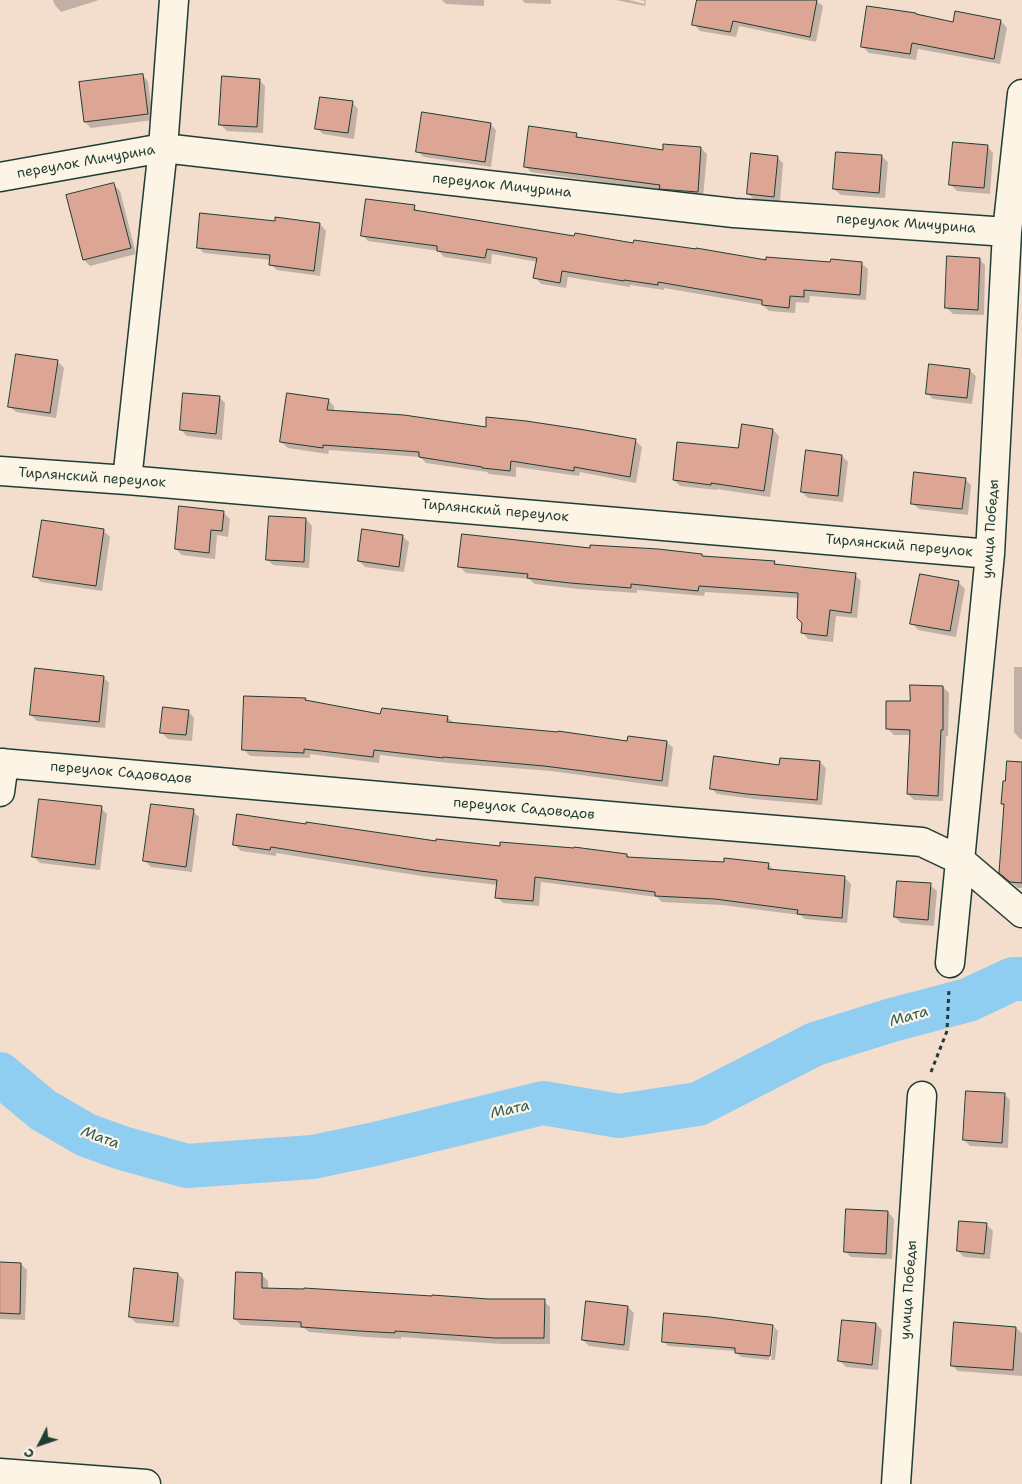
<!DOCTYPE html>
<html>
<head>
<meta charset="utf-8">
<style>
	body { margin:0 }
	#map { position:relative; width:1022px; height:1484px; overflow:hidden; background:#f3ddcd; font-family:"Shantell Sans",sans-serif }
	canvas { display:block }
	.north { position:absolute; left:15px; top:1419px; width:50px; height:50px; -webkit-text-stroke:4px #fcf5e5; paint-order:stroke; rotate:229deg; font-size:14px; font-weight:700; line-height:20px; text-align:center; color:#1f3d34 }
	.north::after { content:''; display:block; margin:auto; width:18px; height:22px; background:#1f3d34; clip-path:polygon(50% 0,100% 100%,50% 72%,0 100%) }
</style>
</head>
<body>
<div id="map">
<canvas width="1022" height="1484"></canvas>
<div class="north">С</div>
</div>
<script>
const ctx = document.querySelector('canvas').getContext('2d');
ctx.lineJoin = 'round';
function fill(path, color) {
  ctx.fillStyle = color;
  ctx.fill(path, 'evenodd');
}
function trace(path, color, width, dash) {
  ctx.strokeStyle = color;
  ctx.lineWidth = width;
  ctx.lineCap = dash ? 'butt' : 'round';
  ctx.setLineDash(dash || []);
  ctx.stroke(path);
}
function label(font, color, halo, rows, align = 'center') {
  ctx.font = font + ' "Shantell Sans",sans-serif';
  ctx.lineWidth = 4.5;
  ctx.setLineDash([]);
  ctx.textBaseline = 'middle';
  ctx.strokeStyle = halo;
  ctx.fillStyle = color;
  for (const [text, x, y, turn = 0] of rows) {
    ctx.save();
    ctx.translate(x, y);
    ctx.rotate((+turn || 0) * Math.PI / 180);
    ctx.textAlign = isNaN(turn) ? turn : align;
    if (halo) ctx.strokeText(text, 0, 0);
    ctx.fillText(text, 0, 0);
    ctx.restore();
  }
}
fill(new Path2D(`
	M53,0H99L61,12L55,5Z
	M442,0H484V6L446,4Z
	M522,0H551V4L525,3Z
	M616,0H629L644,4L645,1L640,0H646L645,6Z
	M698,0H815L823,6L816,42L739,26L736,37L700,31L694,24Z
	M1001,21L1007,28L1000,64L918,49L916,60L869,53L863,47L954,23Z
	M142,75L148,81L153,120L91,128L85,122Z
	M259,80L265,86L263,133L227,131L221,125Z
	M352,102L358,109L354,139L323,134L317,128Z
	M490,124L496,130L491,167L424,157L417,151Z
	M576,134L581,139L664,151L701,148L707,154L703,198L667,194L663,191L531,172L525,166Z
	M987,146L993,153L990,194L957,191L950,184Z
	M881,156L888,162L885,198L841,195L834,189Z
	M777,157L783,163L780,202L755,200L748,194Z
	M114,185L120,191L136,254L90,266L84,260Z
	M414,207L419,212L575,237L635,245L767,261L832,264L861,263L868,269L866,300L810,296L809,303L796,302L795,313L769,311L763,305L664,288V290L630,285V287L568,277L566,288L541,284L535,277L538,262L492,254L491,264L444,257L439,251L368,241L362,235Z
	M276,222L320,224L326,231L320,276L277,270L270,264L271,260L204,253L198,247Z
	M979,259L985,265L984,315L953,314L947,308Z
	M57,361L64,368L56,418L16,412L9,406Z
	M969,370L976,376L972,404L933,399L927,393Z
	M219,397L225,403L222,440L187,436L181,430Z
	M328,400L334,406V412L487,428L579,430L636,441L642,447L636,483L580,472L579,476L516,467V477L489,474L487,472L426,463L420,457L329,450L328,454L288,448L281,442Z
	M773,430L779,436L770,497L717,489V490L680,486L674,480L739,450Z
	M842,456L848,462L843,502L808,498L802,492Z
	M965,479L971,485L968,515L919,509L912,503Z
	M224,513L230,519L228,537L217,535L215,559L182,555L176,549Z
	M306,519L312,526L309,568L273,565L267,559Z
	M43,522L104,531L110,537L102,591L41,582L35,576Z
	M402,536L409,542L404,572L365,567L359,561Z
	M591,549L701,555L703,557L774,562L777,565L855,575L861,581L857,618L836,616L833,642L808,639L802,632L803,622L799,598L705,592L704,596L637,590V593L578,589L535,584L529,579L466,573L459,566Z
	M958,582L965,589L956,637L918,630L912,623Z
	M1014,667H1022V739H1020L1014,732Z
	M103,677L109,683L105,728L37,721L31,715Z
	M943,687L949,693L948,736H946L943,801L914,800L908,794L911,735H894L888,729L911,702Z
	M305,700L307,702L381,715L447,717L454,723L628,742H667L673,748L668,787L551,771L449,763L380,755L379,763L310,754V758L250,756L244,750Z
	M188,711L194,718L192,741L168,739L161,732Z
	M820,762L826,768L822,805L754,799L717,794L711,788L780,766Z
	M1022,784V888H1018L1007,879L1005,807L1002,804Z
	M101,808L107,814L100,870L40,863L34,857Z
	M193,811L199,817L192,872L151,867L145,861Z
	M437,843L627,855L631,859L768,864L775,871L845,878L851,884L847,923L805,919L800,915L722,905L662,902L657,897L541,882L539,906L503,903L497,897L498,885L428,877L276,853V856L241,851L234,844Z
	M930,885L937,891L934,926L901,923L895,917Z
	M1004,1094L1010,1100L1008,1148L970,1146L964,1140Z
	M888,1212L894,1219L892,1259L851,1257L845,1251Z
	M986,1224L993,1231L990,1259L964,1257L958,1251Z
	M0,1263L21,1264L27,1270L25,1320L0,1319Z
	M178,1274L184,1280L179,1327L136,1323L130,1317Z
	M262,1275L268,1281V1289L488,1300L544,1301L550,1307V1344H502L401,1337V1339L366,1337L309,1332L304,1328L241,1325L235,1319Z
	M628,1307L634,1313L629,1351L589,1346L583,1340Z
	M876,1324L882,1330L878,1370L846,1367L840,1361Z
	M773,1326L778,1331L775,1360H771L774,1328H772L769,1360L741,1357L735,1351L668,1346L663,1341Z
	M1016,1328L1022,1333V1376L958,1371L952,1365Z`), '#0003');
trace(new Path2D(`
	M0,1074L43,1110L86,1135L122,1148L187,1166L313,1157L375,1144L543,1103L619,1116L698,1104L815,1044L892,1020L968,1000L1013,979H1022`), '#8fcef0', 44);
const building = new Path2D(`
	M697,0H817L810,37L733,21L730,32L692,25Z
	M867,6L916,13V14L953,22L955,11L1001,20L994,59L912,43L910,54L861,47Z
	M143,74L148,114L84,122L79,82Z
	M222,76L260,79L257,127L219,125Z
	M320,97L353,101L348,133L315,129Z
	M422,112L491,123L485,162L416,152Z
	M529,126L577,133L576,137L663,150V144L701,147L698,192L659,189L660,185L524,167Z
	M953,142L988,145L984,188L949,185Z
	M836,152L882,155L879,193L833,189Z
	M751,153L778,156L774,197L747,194Z
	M114,183L131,248L83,260L66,195Z
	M366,199L415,205L414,210L574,236L575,233L633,243L634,240L696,249V248L766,260V257L830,262L831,259L862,262L860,295L804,290V297L790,296L789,308L762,305V300L658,282V285L624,280V281L562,271L560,283L533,278L537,258L487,249L485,258L437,251V246L361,236Z
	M200,213L275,221V217L320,223L314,271L269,265L270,255L197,248Z
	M947,256L980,258L978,310L945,308Z
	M16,354L58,360L50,413L8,407Z
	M929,364L970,369L967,398L926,394Z
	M183,393L220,396L216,434L180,430Z
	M287,393L329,399L327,410L404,415L486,427V417L526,421L579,429L636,439L630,477L574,467V471L511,461L510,471L482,468V467L419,457V452L323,445V448L280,442Z
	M742,424L773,429L764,491L711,483V485L673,480L677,442L738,448Z
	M806,450L842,455L838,496L801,492Z
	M914,472L966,478L962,509L911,504Z
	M179,506L224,511L222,531L211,530L209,553L175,549Z
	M269,516L306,518L304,562L266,560Z
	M42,520L104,529L96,586L33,577Z
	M362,529L403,535L399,567L358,561Z
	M462,534L590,548V545L658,549L702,554V556L775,561L774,564L856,573L851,613L830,610L827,636L801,633L802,623L797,618L798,593L699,586L698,591L631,584V588L570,583L527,578L528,574L458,567Z
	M920,574L959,581L950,631L910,624Z
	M35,668L104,676L99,722L30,715Z
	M910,685L943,686V730H941L938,796L907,794L910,730L886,729V701H910Z
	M244,696L306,698L305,700L380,714L382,708L448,716L447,722L558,732V731L627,741L628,736L667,741L662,781L544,766L443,757V758L374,750L373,757L304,749V753L242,750Z
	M163,707L189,710L186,735L160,733Z
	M714,756L779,765L780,758L820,761L817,800L747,794L710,789Z
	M1007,761L1022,762V883L1010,882L999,873L1004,804H1001L1003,781H1005Z
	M39,799L102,806L95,865L32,857Z
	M151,804L194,809L186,867L143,861Z
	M237,814L306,824V822L436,841V839L500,846V842L574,848V847L627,854V857L724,862V858L769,863L768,869L845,876L842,918L797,914L798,910L715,899L655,896V892L535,877L533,901L495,898L497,880L420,871L271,847L270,850L233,845Z
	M897,881L931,883L928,920L894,917Z
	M966,1091L1005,1093L1002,1143L963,1140Z
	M846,1209L888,1211L886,1254L844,1252Z
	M959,1221L987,1223L984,1254L957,1251Z
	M0,1262L21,1263L20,1314L0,1313Z
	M134,1268L178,1273L173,1322L129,1317Z
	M236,1272L262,1273V1288L304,1289V1288L432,1296V1295L488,1299H545L544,1338H495L395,1331V1333L359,1331L301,1327V1322L234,1319Z
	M586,1301L628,1306L624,1345L582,1340Z
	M664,1313L710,1317L773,1325L770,1356L735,1353V1348L662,1342Z
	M842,1320L876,1323L872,1365L838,1361Z
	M954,1322L1016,1327L1013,1370L951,1366Z`);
fill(building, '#dda694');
trace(building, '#1f3d34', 1);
const minor = new Path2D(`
	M0,177L163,148L734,213L1007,232
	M0,471L127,480L990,554
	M127,480L163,148L174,0
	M0,763L679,822L922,842L960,860L1022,913
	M0,792L4,763
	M950,963L990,554L1007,232L1022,94
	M0,1473L146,1484
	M896,1484L922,1096`);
trace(minor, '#1f3d34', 31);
trace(new Path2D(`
	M931,1072L947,1031L949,989`), '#1f3d34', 3, [4, 4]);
trace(minor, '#fcf5e5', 28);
label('14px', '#1f3d34', '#fcf5e5', [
	["переулок Мичурина",86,162,-10],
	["переулок Мичурина",502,186,6],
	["переулок Мичурина",906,224,4],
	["Тирлянский переулок",92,478,4],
	["Тирлянский переулок",495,511,5],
	["улица Победы",991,529,-86],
	["Тирлянский переулок",899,546,5],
	["переулок Садоводов",121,773,5],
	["переулок Садоводов",524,809,5],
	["улица Победы",909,1290,-86]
]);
label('italic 15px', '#355a5a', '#fcf5e5', [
	["Мата",909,1017,-16],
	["Мата",510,1110,-13],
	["Мата",100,1138,20]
]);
</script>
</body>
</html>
